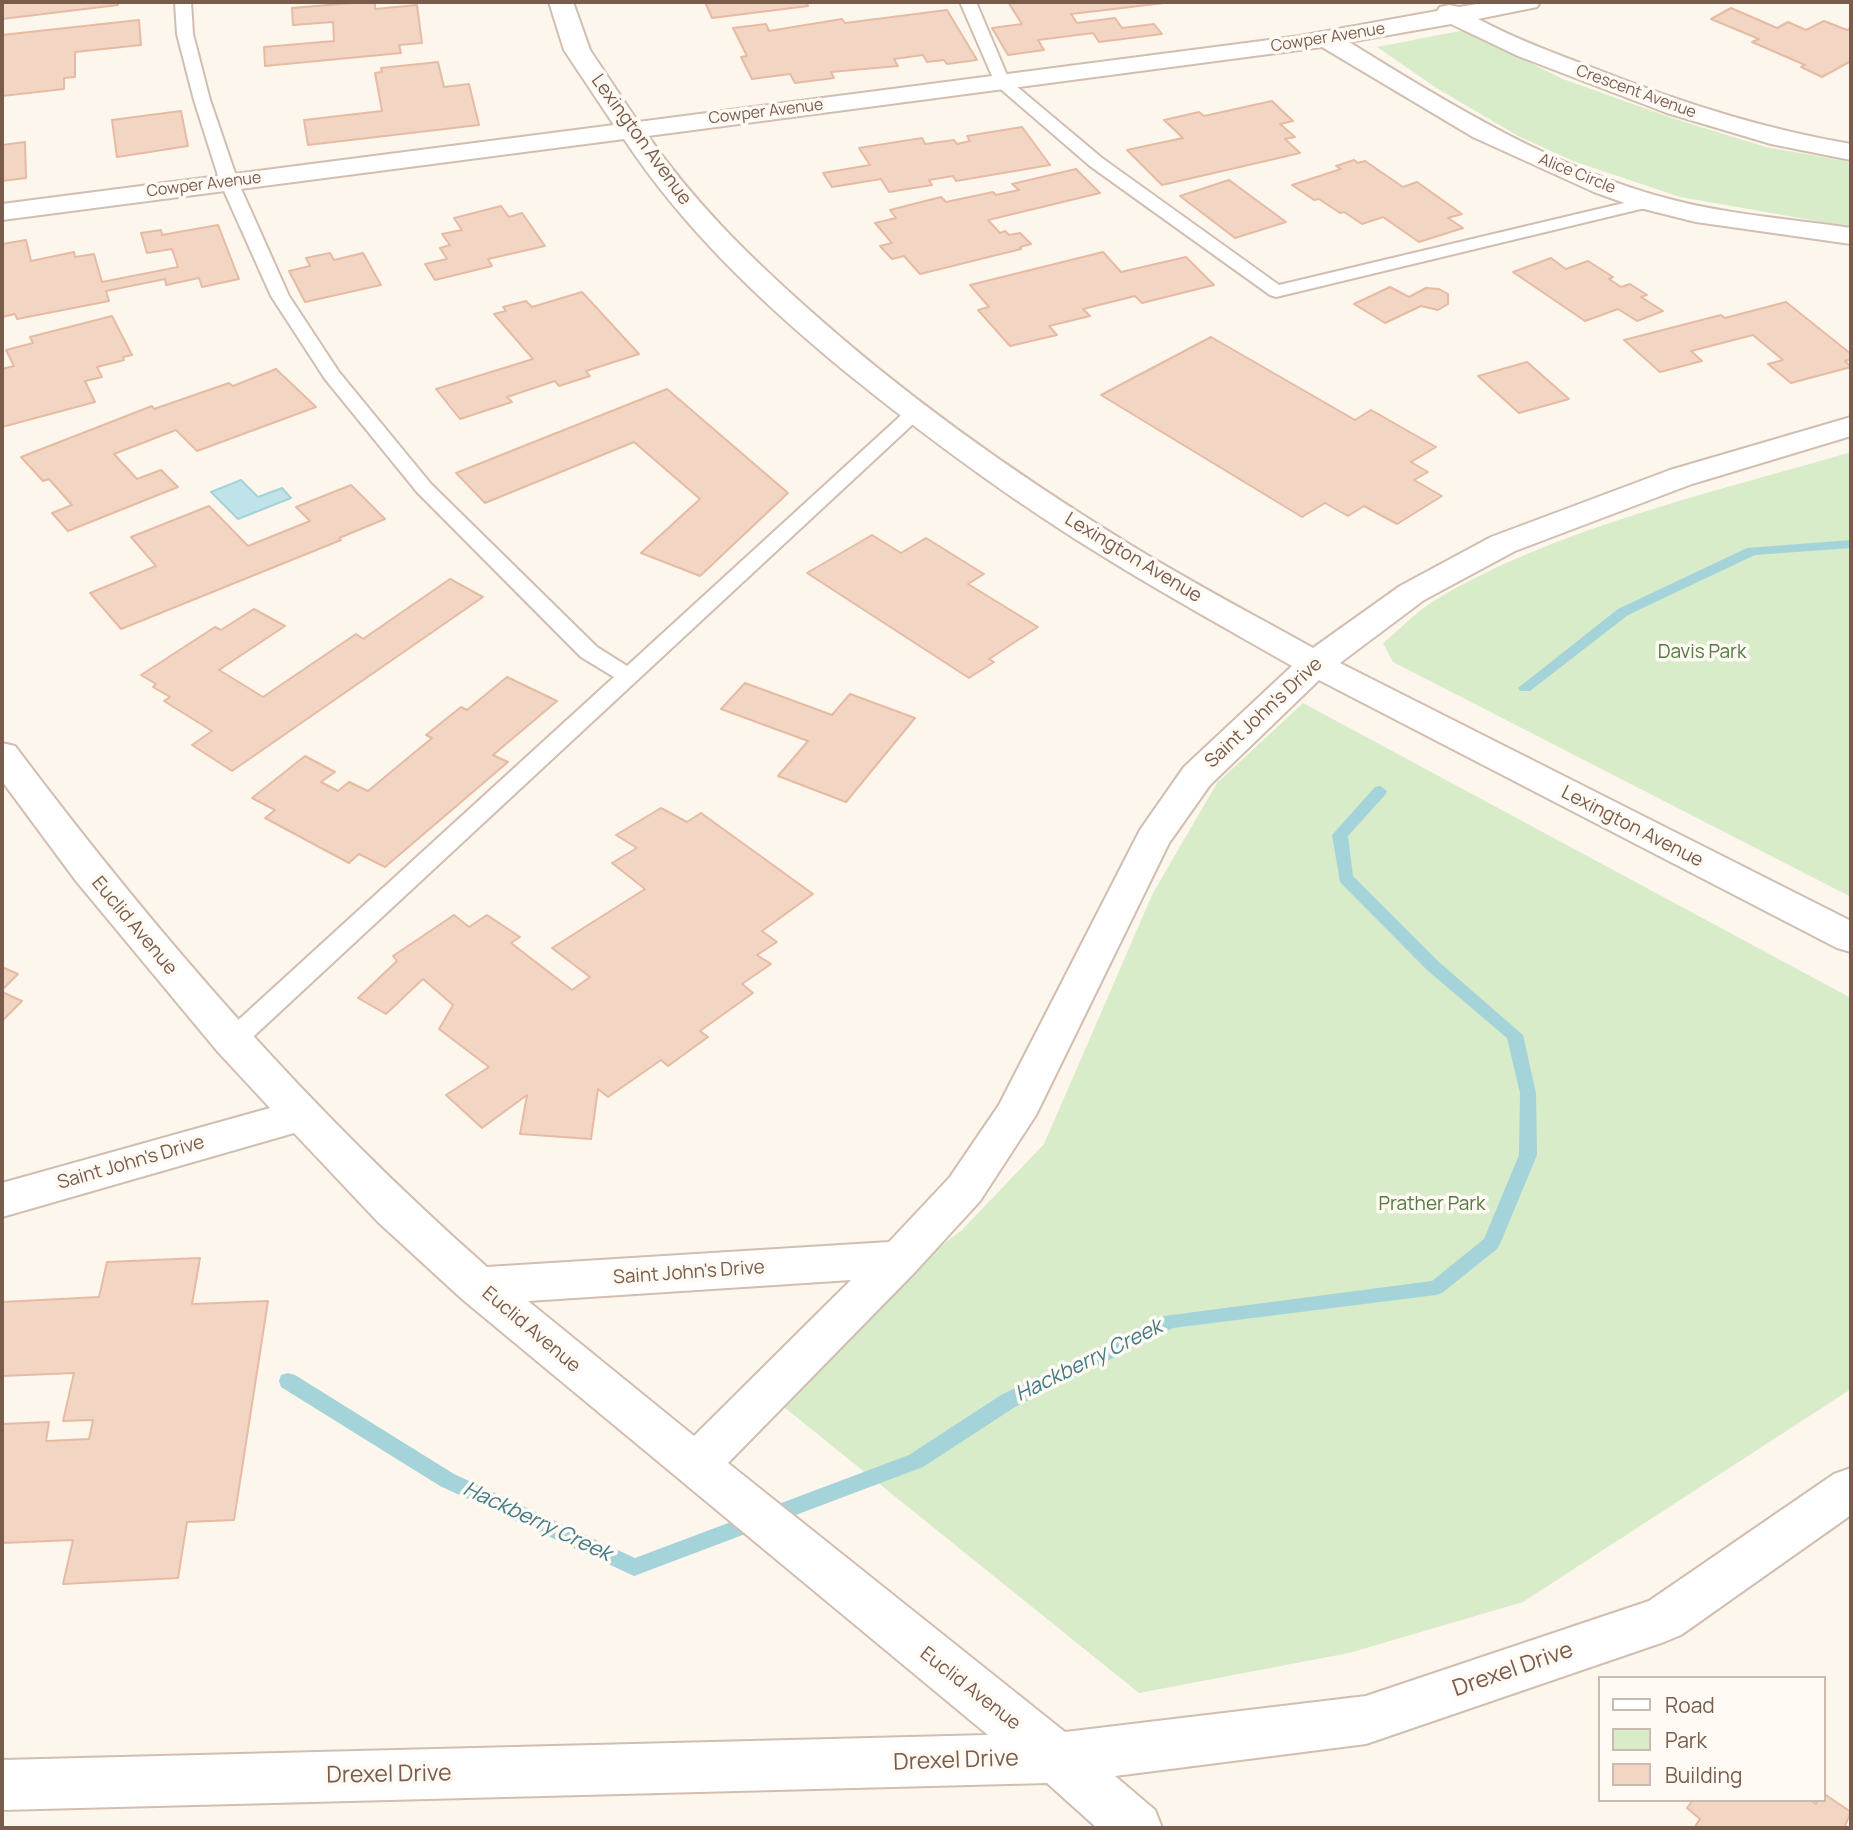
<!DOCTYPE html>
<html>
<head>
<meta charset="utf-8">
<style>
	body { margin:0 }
	#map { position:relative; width:1853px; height:1830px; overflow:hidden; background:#fdf6ec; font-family:Manrope,sans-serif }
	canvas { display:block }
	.frame { position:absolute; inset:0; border:4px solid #7a5c4d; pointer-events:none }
	.legend { position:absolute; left:1598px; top:1676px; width:228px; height:126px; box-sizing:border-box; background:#fffaf3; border:2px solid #cabbb1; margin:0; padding:9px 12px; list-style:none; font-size:21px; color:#7a5c4d }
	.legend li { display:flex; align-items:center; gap:14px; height:35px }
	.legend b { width:35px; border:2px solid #cabbb1 }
</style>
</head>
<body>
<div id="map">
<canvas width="1853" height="1830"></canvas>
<div class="frame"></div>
<ul class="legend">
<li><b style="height:9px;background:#fff"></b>Road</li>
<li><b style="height:19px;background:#d8ecc9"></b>Park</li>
<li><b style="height:19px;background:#f3d5c3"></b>Building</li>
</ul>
</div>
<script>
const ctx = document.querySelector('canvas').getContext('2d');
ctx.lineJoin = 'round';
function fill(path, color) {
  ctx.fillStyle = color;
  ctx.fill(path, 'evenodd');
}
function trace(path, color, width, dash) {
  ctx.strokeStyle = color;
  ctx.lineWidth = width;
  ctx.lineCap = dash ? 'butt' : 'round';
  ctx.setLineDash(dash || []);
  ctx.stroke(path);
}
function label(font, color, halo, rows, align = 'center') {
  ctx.font = font + ' Manrope,sans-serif';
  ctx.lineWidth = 7;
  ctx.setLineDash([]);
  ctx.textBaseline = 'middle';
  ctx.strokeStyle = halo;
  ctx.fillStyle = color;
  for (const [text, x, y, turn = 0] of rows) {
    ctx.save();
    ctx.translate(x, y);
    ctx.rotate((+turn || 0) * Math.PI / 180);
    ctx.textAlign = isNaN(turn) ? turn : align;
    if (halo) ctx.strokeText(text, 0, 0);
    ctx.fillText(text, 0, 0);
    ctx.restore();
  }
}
fill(new Path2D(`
	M1465,30L1563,79L1675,119L1766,147L1851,162V227L1680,197L1573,161L1518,136L1438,89L1377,47Z
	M1851,452V897L1393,662L1383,643C1399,630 1415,613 1432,602C1553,528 1716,492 1851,452Z
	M1303,703L1851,998V1389L1523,1602L1349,1653L1139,1693L754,1383L962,1230L1044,1144L1153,893L1217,783Z`), '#d8ecc9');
const water = new Path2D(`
	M241,480L258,497L282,488L291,498L238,519L211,492Z`);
fill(water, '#bfe3e8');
trace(water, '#a5d3da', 2);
fill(new Path2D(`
	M1851,540V548L1755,555L1628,615L1530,691H1520L1518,688L1618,609L1747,548Z
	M1380,786L1387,791L1385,795L1348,836L1353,876L1439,962L1523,1035L1536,1093L1537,1155L1500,1244L1497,1249L1442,1293L1436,1295L1173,1328L1015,1407L923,1467L634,1576L440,1486L281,1387L279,1381L281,1375L288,1373L295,1375L454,1474L635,1558L909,1455L1001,1395L1164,1316L1432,1281L1484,1239L1519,1155L1520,1093L1507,1038L1427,970L1340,882L1332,835L1375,787Z`), '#a5d3da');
const building = new Path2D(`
	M2,2H118V5L2,19Z
	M364,2H375V9L417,5L422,43L399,45L401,53L265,66L264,47L334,41L333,22L293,25L292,8Z
	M705,2H806L808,6L712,18Z
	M1008,2H1173L1071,14L1077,23L1115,18L1122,28L1154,24L1162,34L1099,42L1093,33L1038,40L1044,50L1008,55L992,28L1022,24Z
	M1731,8L1777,28L1788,22L1806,30L1824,21L1847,30L1851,28V61L1822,77L1801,67L1805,65L1752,42L1759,39L1711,19Z
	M947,10L977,60L947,64L944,60L927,62L923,55L894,59L898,66L831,72L834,78L795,83L790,74L752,79L741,57L747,56L733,28L766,24L769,31L842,19L845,23Z
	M139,20L141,45L75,52V77L64,78V89L2,96V35Z
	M438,62L444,87L469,84L479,125L308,145L304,120L382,111L375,73L382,72L381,68Z
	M1272,101L1293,121L1280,124L1295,137L1285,139L1300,153L1162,185L1127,150L1183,138L1164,120L1199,112L1204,116Z
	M181,111L188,146L117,157L112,120Z
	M1022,127L1050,165L956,181L953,176L929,180L932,185L889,192L881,179L832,187L823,173L870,165L859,148L922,138L925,144L954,140L957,144L970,141L967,136Z
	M25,142L26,178L2,181V145Z
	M1354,160L1358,163L1365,161L1403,187L1417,182L1462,214L1448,218L1463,228L1419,242L1383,217L1362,224L1344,212L1340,213L1319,199L1314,200L1292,185L1341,169L1336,166Z
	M1076,169L1100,193L988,220L1000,233L1005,231L1009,235L1020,233L1031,244L1020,247L1021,249L920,274L904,256L892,259L880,246L892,243L875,223L896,218L890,210L941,197L946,202L993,192L996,195L1019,190L1012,184Z
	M1229,180L1286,222L1235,238L1180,196Z
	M501,206L509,217L522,213L545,246L488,259L492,266L435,280L425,264L447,259L440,248L450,245L442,234L462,230L454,218Z
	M218,225L239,279L202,287L199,278L166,285L165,279L106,291L109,301L17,319L15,314L2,317V244L26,240L31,261L74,252L75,257L94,254L102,282L178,267L172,249L147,253L141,233L161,230L162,235Z
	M1103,252L1121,272L1186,257L1214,285L1142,303L1135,296L1083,309L1090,316L1049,326L1057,335L1010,346L978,310L989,307L970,285Z
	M330,253L334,260L363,253L381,285L305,302L289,271L310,266L306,258Z
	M1551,258L1566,269L1588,261L1613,277L1609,279L1621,287L1630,284L1647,295L1641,297L1663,311L1637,321L1618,309L1585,321L1513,272Z
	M1390,287L1409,297L1426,288L1439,289L1448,294V304L1438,310L1421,306L1385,323L1354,304Z
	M582,292L639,354L586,371L590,376L559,386L555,381L507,397L512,402L460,419L436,389L533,359L494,314L506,311L503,307L526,301L532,307Z
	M1786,302L1851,354V359L1845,361L1851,367L1791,383L1768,364L1783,360L1753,335L1691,351L1702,361L1660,372L1624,340L1721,315L1725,318Z
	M112,316L132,355L123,357L124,360L97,367L102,377L85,381L95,402L2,427V369L14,366L6,350L33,343L30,337Z
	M1211,337L1355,420L1371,410L1436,447L1411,462L1428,472L1414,480L1442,496L1397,524L1364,506L1348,516L1325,503L1302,517L1101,395Z
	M1527,362L1569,399L1519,413L1478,376Z
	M276,369L316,407L197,451L176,430L114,454L137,479L161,470L178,487L68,531L52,513L72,505L49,479L43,481L21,457L152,406L154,409L229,383L233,386Z
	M667,389L788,493L700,576L641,553L700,499L634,442L485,503L456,473Z
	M351,485L385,519L339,538L341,540L121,629L90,593L156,566L131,537L209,506L248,546L310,521L296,507Z
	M872,535L901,553L926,538L984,574L968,584L1038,627L989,659L994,662L969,678L807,573Z
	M450,579L483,597L232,771L192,745L212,731L164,701L170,697L153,687L156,684L141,675L215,627L221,630L254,609L285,626L219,670L263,697L356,634L363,639Z
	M507,677L557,701L493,755L508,762L385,867L359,854L349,863L265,818L275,810L252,798L305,756L335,772L321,782L338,791L349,782L368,791L432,738L426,735L461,707L467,710Z
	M745,683L832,715L850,694L915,718L846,802L778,776L808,741L721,709Z
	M661,808L687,822L701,813L813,894L762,931L777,942L757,955L771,964L742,984L753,993L700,1031L708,1037L668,1066L661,1060L608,1097L598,1089L591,1139L520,1134L527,1095L482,1128L446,1095L489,1067L439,1029L453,1005L423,979L386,1014L358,998L397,961L393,956L454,915L469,927L487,915L520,937L511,943L572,990L590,977L552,948L645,889L612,863L637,848L616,835Z
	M2,967L18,974L2,990Z
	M2,992L22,1001L2,1021Z
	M200,1258L192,1304L268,1301L234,1520L187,1522L178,1578L63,1584L73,1540L2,1543V1424L49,1422L46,1441L89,1439L93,1420L63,1421L74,1373L2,1376V1302L99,1297L107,1262Z
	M1823,1793L1851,1812L1844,1828H1694L1700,1819L1687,1808L1693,1800H1810L1816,1804L1818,1800H1823Z`);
fill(building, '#f3d5c3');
trace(building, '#e6bba3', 2);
const service = new Path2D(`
	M175,2H191L193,34L210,100L238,182L289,296L339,372L431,484L597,647L627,666L908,409H922L925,413L241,1048L232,1051L223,1048L219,1041L223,1034L614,677L581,657L417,492L325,379L271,296L220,182L194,100L177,34Z
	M960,2H976L1009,80L1102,158L1279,285L1649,197L1658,202L1649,207L1276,297L1270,295L1090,166L996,85Z`);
const minor = new Path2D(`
	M549,2H573L590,50L638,122L1300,36L1437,11L1440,7L1449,5L1459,7L1489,2H1540L1537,7L1478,19C1516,39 1556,54 1596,69C1679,102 1763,129 1851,144V160L1771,144L1667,113L1518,56L1451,24L1349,42C1451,105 1556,170 1673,200C1731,215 1792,219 1851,228V244L1696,222L1636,207L1594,192L1473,137L1322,47L648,136C693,201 747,254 806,307C905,396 1015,474 1129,544C1189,581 1252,614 1313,648L1400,586L1491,537L1670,470L1851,417V436L1692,484L1515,551L1424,600L1340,663L1851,921V952L1837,948L1319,680L1210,785L1169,843L1036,1115L980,1201L915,1272L728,1463L1065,1732L1366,1696L1649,1601L1834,1474L1851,1468V1515L1681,1635L1664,1642L1366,1744L1115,1776L1155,1810L1162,1828H1097L1047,1783L2,1810V1760L988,1735L462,1299L378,1222L294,1133L2,1217V1183L270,1108L218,1052L76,881L2,781V743L15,746C157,935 310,1111 487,1267L889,1242L950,1177L999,1105L1140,830L1184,767L1292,666C1231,631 1169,597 1109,560C1015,503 927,438 842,369C760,301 683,228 624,139L2,220V204L614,125L564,50ZM851,1280L694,1436L528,1301Z`);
trace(service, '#d1beb0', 4);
trace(minor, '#d1beb0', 4);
fill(service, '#fff');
fill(minor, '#fff');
label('16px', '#7a5c4d', '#fffaf3', [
	["Cowper Avenue",1328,38,-9],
	["Crescent Avenue",1636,92,20],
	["Cowper Avenue",766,112,-7],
	["Alice Circle",1577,174,22],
	["Cowper Avenue",204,185,-7]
]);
label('19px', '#7a5c4d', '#fffaf3', [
	["Lexington Avenue",641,140,54],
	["Lexington Avenue",1133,558,31],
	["Saint John's Drive",1264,713,-43],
	["Lexington Avenue",1632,827,27],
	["Euclid Avenue",134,926,50],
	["Saint John's Drive",131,1163,-16],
	["Saint John's Drive",689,1273,-4],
	["Euclid Avenue",531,1330,40],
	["Euclid Avenue",970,1689,38]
]);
label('19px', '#537a41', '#fffaf3', [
	["Davis Park",1702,653],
	["Prather Park",1432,1205]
]);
label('italic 21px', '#437c86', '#fffaf3', [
	["Hackberry Creek",1089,1361,-26],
	["Hackberry Creek",537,1522,25]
]);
label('23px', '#7a5c4d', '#fffaf3', [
	["Drexel Drive",1513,1670,-19],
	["Drexel Drive",956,1761,-2],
	["Drexel Drive",389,1775,-1]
]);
</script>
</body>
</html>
